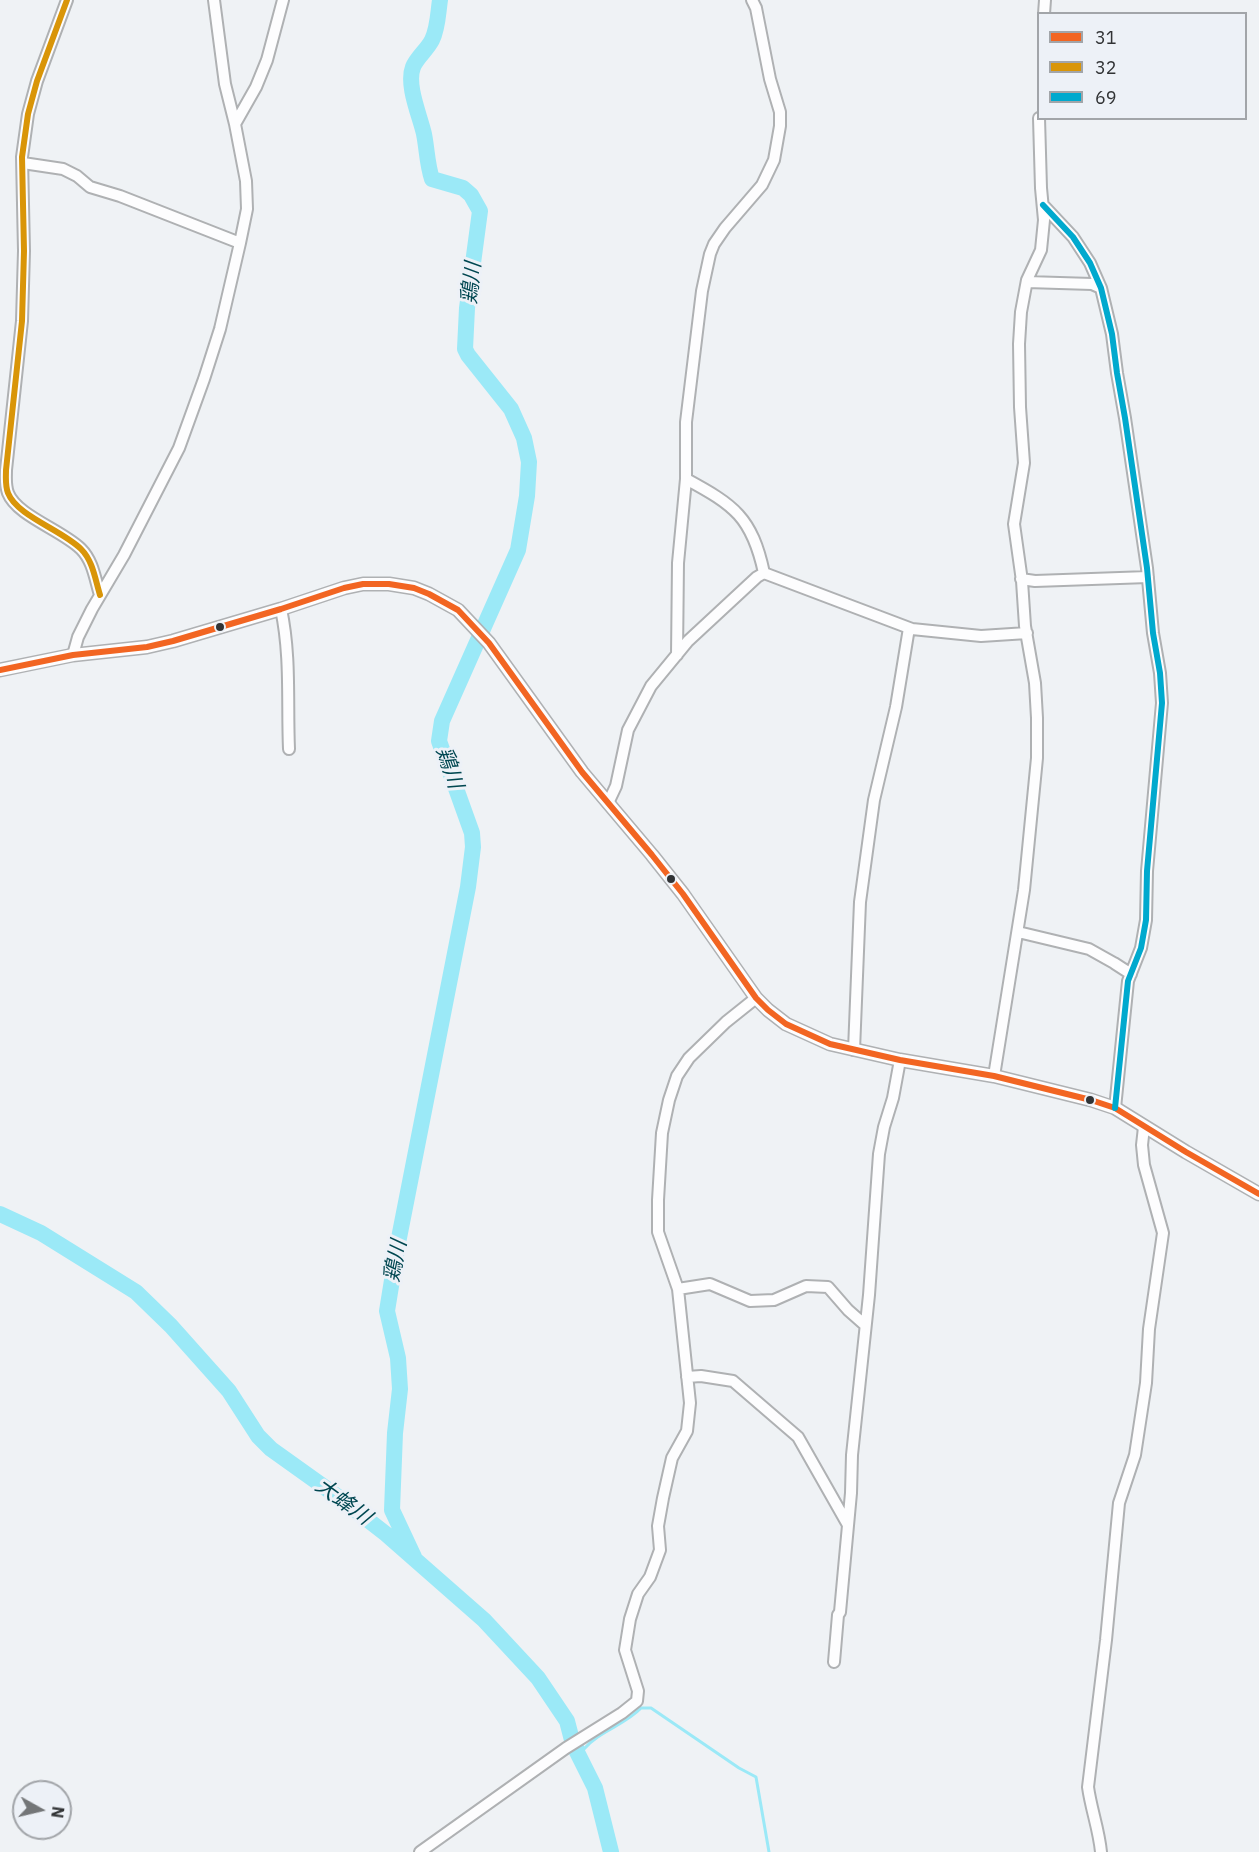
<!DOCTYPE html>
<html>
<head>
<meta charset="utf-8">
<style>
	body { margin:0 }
	#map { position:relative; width:1259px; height:1852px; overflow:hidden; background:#eff2f5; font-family:"IBM Plex Sans",sans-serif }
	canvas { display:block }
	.legend { position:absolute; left:1037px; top:12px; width:210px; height:108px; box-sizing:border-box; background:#edf1f7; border:2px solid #a2a5a9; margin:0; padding:8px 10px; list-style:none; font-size:18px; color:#313335 }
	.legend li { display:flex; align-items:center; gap:12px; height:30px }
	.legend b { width:30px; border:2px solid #a2a5a9 }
	.north { position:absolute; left:12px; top:1780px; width:60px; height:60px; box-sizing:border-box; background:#edf1f7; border:2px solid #a2a5a9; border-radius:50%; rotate:98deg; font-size:16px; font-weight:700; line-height:24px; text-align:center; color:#313335 }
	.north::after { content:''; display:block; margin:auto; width:21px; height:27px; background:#747678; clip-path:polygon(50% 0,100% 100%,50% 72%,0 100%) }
</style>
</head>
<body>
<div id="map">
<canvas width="1259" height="1852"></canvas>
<ul class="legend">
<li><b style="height:8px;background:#f26522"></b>31</li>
<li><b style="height:8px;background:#d99508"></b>32</li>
<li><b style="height:8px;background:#00a9ce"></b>69</li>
</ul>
<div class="north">N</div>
</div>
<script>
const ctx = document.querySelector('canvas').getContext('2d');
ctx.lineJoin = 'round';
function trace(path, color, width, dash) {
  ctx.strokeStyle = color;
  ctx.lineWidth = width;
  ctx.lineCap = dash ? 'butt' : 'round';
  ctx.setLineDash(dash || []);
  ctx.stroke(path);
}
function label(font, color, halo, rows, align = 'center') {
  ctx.font = font + ' "IBM Plex Sans","Noto Sans JP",sans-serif';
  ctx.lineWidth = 6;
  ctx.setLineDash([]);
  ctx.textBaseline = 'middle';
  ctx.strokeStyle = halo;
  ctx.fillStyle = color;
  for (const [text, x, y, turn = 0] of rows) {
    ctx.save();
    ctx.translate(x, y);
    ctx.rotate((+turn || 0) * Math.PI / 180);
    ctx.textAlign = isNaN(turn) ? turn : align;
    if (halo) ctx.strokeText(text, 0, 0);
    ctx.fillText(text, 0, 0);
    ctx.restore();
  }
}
trace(new Path2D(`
	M567,1721L577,1737
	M580,1742L584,1749C599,1731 625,1725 641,1708H651L739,1768L756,1777L769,1852`), '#9be9f7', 3);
trace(new Path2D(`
	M0,1214L41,1233L136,1292L171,1326L229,1391L258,1436L271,1449L341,1499L386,1534L484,1620L538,1678L567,1721L573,1744L595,1788L611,1852
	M414,1557L392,1510L395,1433L400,1389L398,1358L387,1311L398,1243L468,887L473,847L472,833L439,741L442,721L518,550L527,496L529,462L524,438L511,409L468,355L465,349L467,308L480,211L471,195L463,188L432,179C427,164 427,149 424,134C420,116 406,85 413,67C417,57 427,50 432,40C438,28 438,13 440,0`), '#9be9f7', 16);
const minor = new Path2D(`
	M67,0L37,81L28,114L22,157L24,251L22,321L6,470C6,478 5,485 8,493C17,516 62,530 81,549C93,561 95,579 100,595
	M1044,14L1045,0
	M235,124L256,87L267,60L283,0
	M23,163L63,169L77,176L90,187L120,196L240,243
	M1043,205L1073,237L1090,263L1101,288L1112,334L1117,373L1125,418L1147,568L1153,633L1160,673L1162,703L1147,871L1146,920L1141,948L1128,981L1115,1108
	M1027,282L1092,284L1101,288
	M686,479C734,505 752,517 764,573
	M764,573L912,629L981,636L1027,633
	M1021,579L1035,581L1148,577
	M281,609C291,656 287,702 289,749
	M73,655L78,637L92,609L124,555L179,448L204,379L220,329L240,243L247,209L246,181L235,124L225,84L214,0
	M677,655L678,563L686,479V422L702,291L710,254L714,244L725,228L762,185L774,160L780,126V112L770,79L756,8L752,0
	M608,803L616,786L628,730L651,686L688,641L757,577L764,573
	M1018,932L1089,949L1114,963L1131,974
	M854,1050L860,902L874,800L896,707L909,628
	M994,1076L1024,890L1037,758V718L1035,683L1025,626L1022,581L1014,524L1024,463L1020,407L1019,344L1021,312L1027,280L1041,250L1044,220L1041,188L1039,118
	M678,1289L710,1284L750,1301L774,1300L806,1286L828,1287L848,1310L865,1325
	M687,1377L701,1376L733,1381L798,1437L848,1525
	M834,1662L838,1615L840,1612L851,1493L852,1455L869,1295L879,1154L884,1127L893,1098L900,1060
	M420,1852L566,1748L622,1713L637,1701L638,1691L625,1650L630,1619L638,1594L650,1577L660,1550L658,1526L663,1498L672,1458L687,1431L690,1403L678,1289L658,1232V1200L662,1133L669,1100L677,1076L689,1058L726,1022L756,998
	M1101,1852C1099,1830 1091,1809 1088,1787L1106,1640L1119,1503L1135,1455L1146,1383L1149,1329L1163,1233L1144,1165L1142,1145L1144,1127`);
const major = new Path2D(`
	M0,670L73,655L147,647L173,641L281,609L344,588L363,584H389L414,588L429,594L458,610L489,643L582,772L652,855L683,894L756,998L768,1010L786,1024L830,1044L900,1060L994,1076L1091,1100L1115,1108L1186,1152L1259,1194`);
trace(minor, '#afb1b3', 14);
trace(major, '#afb1b3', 15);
trace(minor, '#fdfdfe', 10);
trace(major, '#fdfdfe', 12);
trace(new Path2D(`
	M0,670L73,655L147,647L173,641L281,609L344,588L363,584H389L414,588L429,594L458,610L489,643L582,772L652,855L683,894L756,998L768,1010L786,1024L830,1044L900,1060L994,1076L1091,1100L1115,1108L1186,1152L1259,1194`), '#f26522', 6);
trace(new Path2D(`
	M67,0L37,81L28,114L22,157L24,251L22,321L6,470C6,478 5,485 8,493C17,516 62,530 81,549C93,561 95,579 100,595`), '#d99508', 6);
trace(new Path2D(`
	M1043,205L1073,237L1090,263L1101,288L1112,334L1117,373L1125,418L1147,568L1153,633L1160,673L1162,703L1147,871L1146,920L1141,948L1128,981L1115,1108`), '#00a9ce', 6);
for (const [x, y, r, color] of [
	[220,627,5,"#313335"],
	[671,879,5,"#313335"],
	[1090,1100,5,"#313335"]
]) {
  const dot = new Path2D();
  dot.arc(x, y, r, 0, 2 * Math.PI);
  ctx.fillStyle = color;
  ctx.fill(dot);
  trace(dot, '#edf1f7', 2);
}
label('italic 21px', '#004751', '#edf1f7', [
	["鶏川",472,283,-84],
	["鶏川",449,768,71],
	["鶏川",396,1261,-79],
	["大蜂川",343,1502,36]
]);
</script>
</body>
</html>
